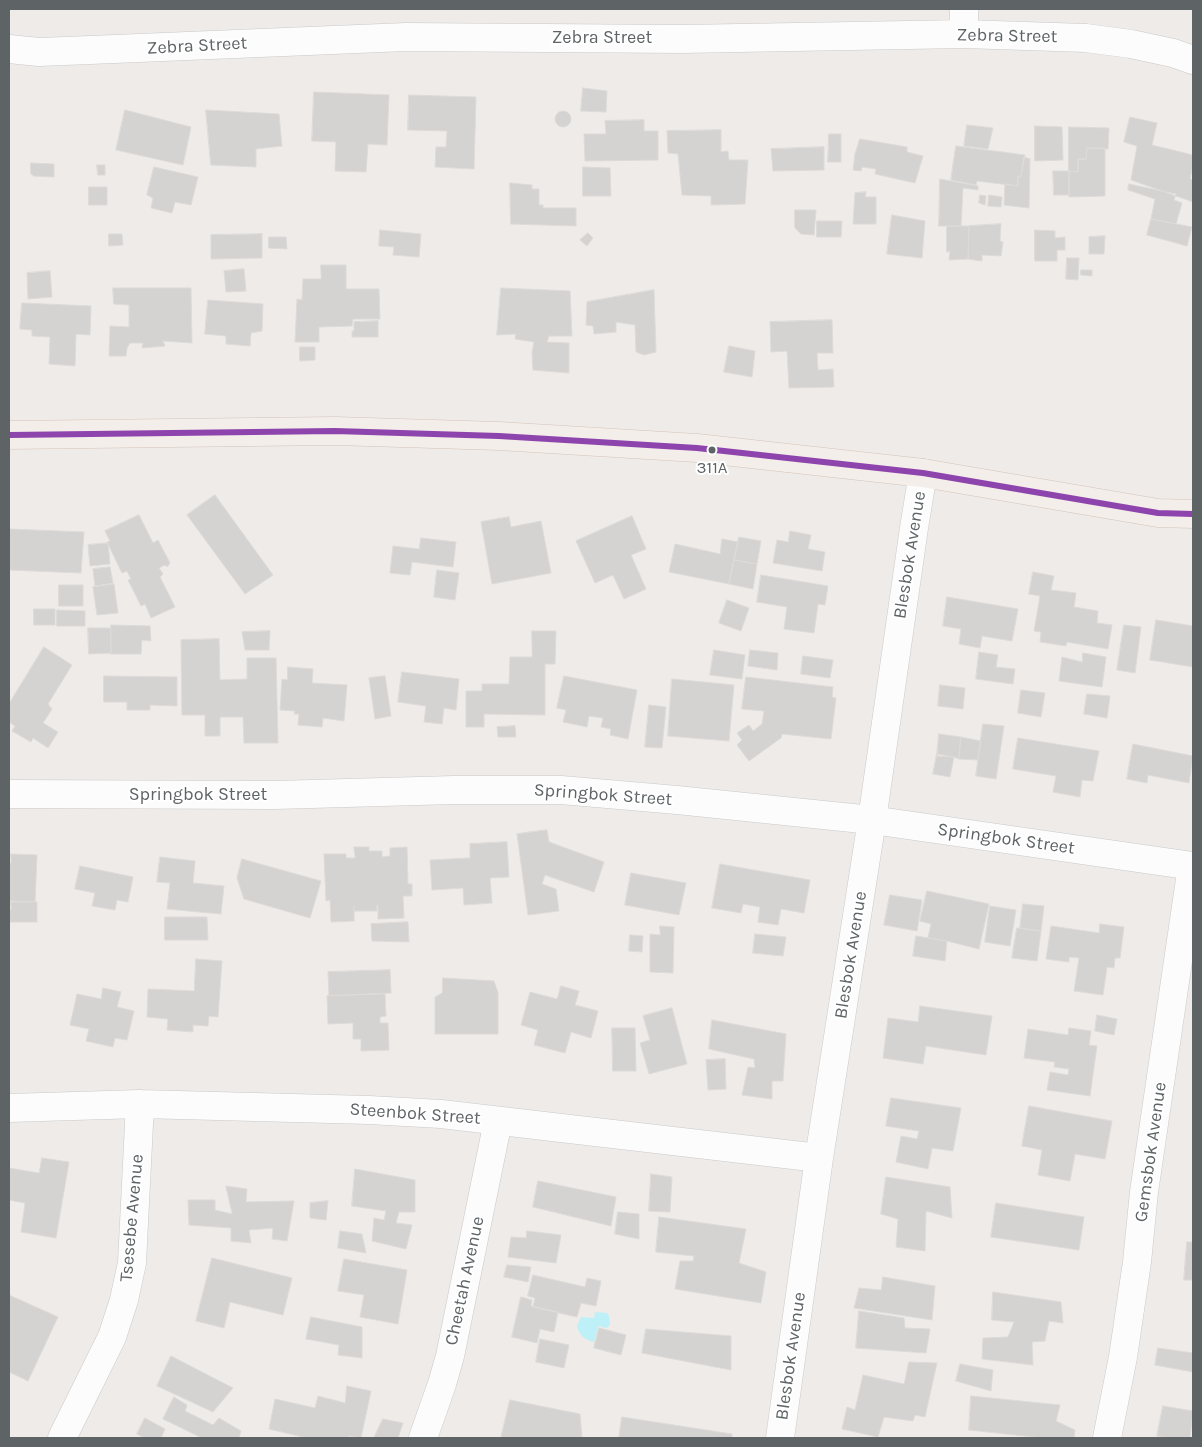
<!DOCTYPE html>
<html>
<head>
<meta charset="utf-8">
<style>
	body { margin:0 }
	#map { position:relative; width:1202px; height:1447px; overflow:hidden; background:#eeebe9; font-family:Karla,sans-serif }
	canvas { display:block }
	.frame { position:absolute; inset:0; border:10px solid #5e6466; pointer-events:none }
</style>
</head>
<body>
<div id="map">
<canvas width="1202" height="1447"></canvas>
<div class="frame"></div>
</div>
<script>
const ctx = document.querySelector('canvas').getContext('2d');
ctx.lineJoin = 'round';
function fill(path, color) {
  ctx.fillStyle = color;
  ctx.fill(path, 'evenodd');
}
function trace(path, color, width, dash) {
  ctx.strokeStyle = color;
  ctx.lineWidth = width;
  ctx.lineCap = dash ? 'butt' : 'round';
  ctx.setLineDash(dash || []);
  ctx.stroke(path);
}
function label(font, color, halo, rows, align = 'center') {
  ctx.font = font + ' Karla,sans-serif';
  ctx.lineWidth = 4;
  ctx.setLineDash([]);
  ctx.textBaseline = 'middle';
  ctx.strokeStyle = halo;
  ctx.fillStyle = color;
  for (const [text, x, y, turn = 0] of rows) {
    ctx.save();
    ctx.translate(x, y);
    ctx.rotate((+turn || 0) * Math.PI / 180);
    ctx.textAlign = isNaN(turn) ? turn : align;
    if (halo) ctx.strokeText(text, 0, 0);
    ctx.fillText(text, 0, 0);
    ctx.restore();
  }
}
fill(new Path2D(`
	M595,1312L607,1313L609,1316L610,1325L606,1328L598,1326L594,1342C585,1340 579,1335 577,1326L581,1317L594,1318Z`), '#bef0f7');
const building = new Path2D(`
	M583,88L607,91L606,112L581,111Z
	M314,92L389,95L387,145L368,144L366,172L335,171L336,142L312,141Z
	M409,95L476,97L474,169L435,167L436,147H446L447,131L408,130Z
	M125,110L191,127L183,165L116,150Z
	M206,110L279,114L282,146L256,149V167L211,165Z
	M555 119a8 8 0 1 1 16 0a8 8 0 1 1-16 0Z
	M1130,117L1157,123L1152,145L1193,155V165L1190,179L1193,180V202L1131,180L1137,146L1124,142Z
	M644,120V131H658V160L585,161L584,134H606L605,121Z
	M967,125L993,128L988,149L964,146Z
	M1035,126L1062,127L1063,160L1035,161Z
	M1069,127L1109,128L1108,149L1087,148L1086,159H1078V172L1069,171Z
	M721,130V152L728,151L729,160H748L745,204L711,205V196L682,195L678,154L668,153L667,131Z
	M829,134H841V162H828Z
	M860,139L907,147V152L923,156L915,183L875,174L876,169L862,167L861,171L853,170L855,154Z
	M956,146L1025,155L1021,176H1018V186L977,181L976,185L951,180Z
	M824,147V170L773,171L771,149Z
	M1087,148H1105V196L1069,197V171L1078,172V159H1086Z
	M1024,157L1030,159L1029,208L1004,205L1005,184L1018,186V176H1021Z
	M31,163L54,164V177L33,176V175L31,174Z
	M97,165H105V175H98Z
	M154,167L198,177L191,205L175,202L172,213L151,208L153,198L147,195Z
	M583,167L610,168L611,196H583Z
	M1053,171H1069V195H1054Z
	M940,179L978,186V190L963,188L961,226H939Z
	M510,183L532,185V189H539V205H543V208H576V226L511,224Z
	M1129,184L1176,194L1174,200L1182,203L1176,224L1151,219L1155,199L1128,190Z
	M89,187H107V205H89Z
	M866,192L865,197H876V224H853L855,193Z
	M980,195L986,196L985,205L979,203Z
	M989,195L1002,197L1001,207L988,206Z
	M795,210H816L814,235L801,234L795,228Z
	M892,215L925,221L922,258L887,254Z
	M1151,219L1192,227L1187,246L1147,235Z
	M817,221H842L841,237H817Z
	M1001,224L1000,241L1003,242L1001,256L982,255V261L968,259L969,226Z
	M947,226H969L968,259L949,260L950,251L947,252Z
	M380,230L421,234L419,257L393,255L394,247L379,246Z
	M1035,230L1055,231V238L1065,237V250H1057V261H1035Z
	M588,233L593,238L587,246L580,240Z
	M109,234H122L123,245L109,246Z
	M262,234V258L211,259V235Z
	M1105,236L1104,254H1089V237Z
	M269,237H286L287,249L269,248Z
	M1067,258H1079L1078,280L1066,279Z
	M321,265H346V289H379L380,319H353L352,326L319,327V342H295L297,299L302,300L303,279H321Z
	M244,269L246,291L226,292L224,271Z
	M1081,270H1092V276L1081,275Z
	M50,271L52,297L28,299L27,273Z
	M113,288H191L192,343L163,341L165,346L142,348L143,343H130L127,348L126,356H109L110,326L129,327V305L114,304Z
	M501,288L570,291L572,336H549L547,342L569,343V373L533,370L532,353L534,342L515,339L516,334L497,335Z
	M654,290L656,352L644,355L636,352L635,325L616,322V332L594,334L593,326L586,325L587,302Z
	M208,300L263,304L262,331L251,333L250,346L226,344V336L205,334Z
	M22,303L91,306L90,335L76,334L75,366L49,364L50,337L32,336V330L20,329Z
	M832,320L833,353H817L818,370L833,369L834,387L789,388L787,351L771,352L770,322Z
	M378,321V337H352V331H354V322Z
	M729,346L755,351L752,377L724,372Z
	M300,347H315V360L300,361Z
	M215,495L273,575L245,594L187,515Z
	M139,515L153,543L158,540L170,563L167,567L165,565L159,568L163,574L160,577L175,607L151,618L145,604L141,606L128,580L131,579L127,571L122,573L107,542L110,541L105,531Z
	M632,516L646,549L631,555L646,589L624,599L613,575L595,583L576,541Z
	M509,517L511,527L541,521L551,573L492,584L481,522Z
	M9,529L84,532L81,573L9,570Z
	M790,531L811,535L808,549L825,552L822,571L773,563L777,540L788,542Z
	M739,537L761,541L757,564L734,560Z
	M421,538L456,542L453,567L412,562L410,575L390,573L393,546L419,549Z
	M722,539L738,542L729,584L669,572L675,544L720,554Z
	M108,543L110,564L90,566L88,545Z
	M734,560L757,564L753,589L729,584Z
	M110,567L113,583L95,586L93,569Z
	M437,570L459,573L455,600L434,597Z
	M1033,572L1054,576L1051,590L1076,593L1074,607L1098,611L1097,623L1112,625L1108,649L1067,642L1066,646L1040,642L1041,632L1034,631L1040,596L1029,594Z
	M761,575L828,586L825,605L818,604L814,633L784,629L787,607L757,602Z
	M114,584L118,613L97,615L93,587Z
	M59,585H83V606H59Z
	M947,597L1018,609L1012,641L982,636L980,648L959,644L961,629L943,626Z
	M727,600L749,608L741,631L719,623Z
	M34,609H55V625H34Z
	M57,610L85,611V626H57Z
	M1156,620L1193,626V667L1150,660Z
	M111,625L150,626L151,641L142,640L141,654H111Z
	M1124,625L1141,627L1135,673L1117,670Z
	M88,628H111V653L89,654Z
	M270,631L269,650H245L242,632Z
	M532,631H556L555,664H545V715L484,714V727H466V691H482V684H509L510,657H532Z
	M219,639L220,680L247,679V658H276L278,743H244L243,717H220V736H205V715H182L181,640Z
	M44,647L72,665L48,704L52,709L43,723L58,732L48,748L33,738L31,742L12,731L15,726L9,722V704Z
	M714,650L745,655L742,679L710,675Z
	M750,650L778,653L777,670L748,666Z
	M979,652L998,655L996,667L1015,669L1013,684L976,679Z
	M1083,653L1106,657L1102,687L1059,681L1062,657L1082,662Z
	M803,656L833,660L830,678L801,674Z
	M288,667L313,669L312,683L347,685L344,721L323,718L322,727L298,725L299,714H294L295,711L280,710L282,679L287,680Z
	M402,672L459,679L456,710L444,708L442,724L424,722L426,706L398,702Z
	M104,676L177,677V706L150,705V710H127V702H104Z
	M385,676L391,716L375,719L369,678Z
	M564,676L637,690L628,739L610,735L611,729L601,727L603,718L589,716L587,727L563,722L566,710L557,708Z
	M746,677L833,687L832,697L836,698L831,739L782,734L781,738L749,761L737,745L742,740L737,733L749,725L753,731L762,724L764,711L742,709Z
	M672,679L734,685L729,741L668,736Z
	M940,685L965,688L963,709L938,706Z
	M1021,690L1045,693L1041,717L1018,713Z
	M1087,694L1110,696L1107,718L1084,714Z
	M649,705L666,707L662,748L645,747Z
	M983,724L1004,726L996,779L976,776Z
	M515,726L516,737H498L497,727Z
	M939,734L961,737L959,759L954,757L937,756Z
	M961,737L981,741L978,760L959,759Z
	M1018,738L1099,751L1093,781L1082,780L1080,797L1053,792L1056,776L1013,769Z
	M1133,744L1193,756L1189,783L1148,775L1147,783L1127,779Z
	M937,754L954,757L950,777L933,774Z
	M547,830L549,842L604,862L594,892L545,875L542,884L556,889L559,911L528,915L517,834Z
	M507,842L509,877L490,878L492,903L464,905L463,888L432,890L430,860L470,858V844Z
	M354,847H369V851H382V857L390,856V848L407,847L408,884H412V896H403L404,918L378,919V906L377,905V911H354V906V921L331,922L330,900L326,901L324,854H346V858H355Z
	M11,854L37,855L35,902L9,901V863H11Z
	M160,857L195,861L193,883L224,886L221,914L167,909L170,883L157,882Z
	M242,859L321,881L310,918L244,899L237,878Z
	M720,864L810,880L804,913L781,909L778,925L758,922L760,907L743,904L741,913L712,908Z
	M80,866L133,877L128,902L117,900L115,910L92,906L95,893L75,889Z
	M631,873L686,883L679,915L625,905Z
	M927,891L989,904L979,949L947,941L928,938L931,924L920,921Z
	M890,895L922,900L917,931L884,925Z
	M11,902H37V922H10L9,910H11Z
	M1023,904L1044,906L1041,931L1020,928Z
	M990,906L1016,910L1010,946L985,942Z
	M165,917H207L208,940H165Z
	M408,922L409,942L372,941L371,924Z
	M1100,924L1124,927L1120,958H1115L1114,968L1107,967L1103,995L1074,991L1079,958L1069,957V962L1046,959L1051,926L1099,933Z
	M660,926L674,927L673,973L650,972V934L660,935Z
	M1017,928L1041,931L1037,961L1012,958Z
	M755,934L786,937L783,956L753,953Z
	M630,935L643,936L642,952L629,951Z
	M916,936L947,941L945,961L913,956Z
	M196,959L222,961L218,1017L209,1016L208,1026L193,1025V1032L167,1030L168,1019L147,1017L148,989L194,991Z
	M390,970L391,993L329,996L328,972Z
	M443,978L494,981L498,993V1034H435V997L442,993Z
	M561,986L579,991L575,1005L598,1011L591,1038L571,1032L565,1053L534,1045L538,1030L521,1025L530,992L557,999Z
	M103,988L121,992L117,1007L134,1011L127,1040L115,1038L113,1047L86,1041L89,1029L70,1025L77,994L101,999Z
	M385,994L386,1016L380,1017V1023H388L389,1050L361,1051V1039H353V1023L328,1024L327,996Z
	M920,1006L992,1016L986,1055L926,1046L923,1064L883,1058L888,1018L918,1022Z
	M672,1008L687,1064L649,1074L640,1043L650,1040L643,1016Z
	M1097,1015L1117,1019L1114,1035L1095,1031Z
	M712,1020L786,1034L783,1081H772V1099L742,1095L748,1067L755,1068L754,1059L709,1049Z
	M612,1028H635L636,1071H613Z
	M1069,1028L1091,1031L1089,1045L1097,1046L1090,1096L1047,1090L1050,1072L1068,1075L1069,1069L1054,1067L1055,1062L1024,1058L1028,1029L1068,1035Z
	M725,1059L726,1089L708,1090L706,1060Z
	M891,1098L961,1108L953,1151L932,1148L928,1169L896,1162L901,1136L917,1139L919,1131L886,1126Z
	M1029,1106L1112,1121L1105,1159L1075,1154L1070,1181L1038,1175L1042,1150L1022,1146Z
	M42,1158L69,1162L56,1238L21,1232L25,1203L9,1200V1168L39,1173Z
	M355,1169L415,1180V1212H399L396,1223L412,1225L406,1249L372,1241L374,1218L384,1220L386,1211L352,1206Z
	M651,1174L672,1177L670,1212L649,1211Z
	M886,1177L950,1187L952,1218L926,1211L925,1251L896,1247L898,1219L881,1214Z
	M538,1181L616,1197L611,1226L533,1207Z
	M226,1186L247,1189L246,1202L294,1201L287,1241L272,1239L273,1228L249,1230L251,1243L231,1241V1228L189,1225L188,1200H215V1210L232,1214Z
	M328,1201L326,1220L310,1218V1203Z
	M996,1203L1084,1217L1079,1250L991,1237Z
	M618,1212L639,1214V1239L615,1234Z
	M659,1217L746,1229L739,1263L766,1272L761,1303L675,1289L680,1261H693L694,1256L656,1252Z
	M340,1231L362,1234L366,1253L338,1248Z
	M527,1231L561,1235L556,1263L508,1257L511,1237L526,1238Z
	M1187,1242H1193V1280H1184Z
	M212,1258L292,1278L283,1315L230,1302L224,1328L196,1321Z
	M344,1259L407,1270L398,1324L360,1317L364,1295L338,1291Z
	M507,1265L531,1267L528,1282L504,1277Z
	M533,1275L585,1287L587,1278L601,1281L596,1306L581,1303L577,1317L533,1307L535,1298L528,1296Z
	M883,1277L935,1286L932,1320L854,1308L859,1288L881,1290Z
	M993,1292L1061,1302L1063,1323L1049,1321L1045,1341L1032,1342L1033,1365L982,1359L983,1338L1008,1337L1014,1322L992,1320Z
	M9,1295L58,1317L28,1381L9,1372Z
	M521,1297L532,1300L531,1306L558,1312L554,1332L540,1329L537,1343L512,1337Z
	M859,1311L904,1318L905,1328L930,1329L926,1353L856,1348Z
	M311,1317L362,1327V1358L338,1355L339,1345L306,1339Z
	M599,1328L626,1335L621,1355L594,1348Z
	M646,1329L731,1336V1370L642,1353Z
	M540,1339L569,1345L564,1368L536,1362Z
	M1158,1348L1193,1353V1372L1155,1365Z
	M171,1356L233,1388L213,1412L157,1386Z
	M909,1362L937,1363L925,1417L915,1415L913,1421L884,1417L878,1437L842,1429L847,1407L855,1410L863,1375L904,1384Z
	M960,1364L993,1370L991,1391L956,1381Z
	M347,1386L371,1391L361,1438L349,1436L348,1438H307L269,1429L275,1399L315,1408L318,1396L345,1403Z
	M971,1396L1060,1405L1056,1421L1075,1430L1074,1438H1043L969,1430Z
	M174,1397L187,1405L185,1411L213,1425L219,1418L241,1431L239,1438H202L163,1419Z
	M510,1400L580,1414L582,1438H501Z
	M1163,1406L1193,1411L1190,1438H1168L1157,1436Z
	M622,1417L732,1434V1438H619Z
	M145,1418L165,1429L161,1438H145L137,1434Z
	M383,1419L403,1423L398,1438H374Z`);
fill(building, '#d5d2d2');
trace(building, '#dddad8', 1);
const minor = new Path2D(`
	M964,9V34
	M9,49L39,52L90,50L406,37L682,39L964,34L1086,38L1131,44L1173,53L1193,60
	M9,794L275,795L454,790H561L677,800L872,820L1193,866
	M9,1108L140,1104L369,1110L441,1114L819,1158
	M62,1438L112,1337L124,1300L132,1263L140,1104
	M423,1438L442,1384L450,1356L498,1121
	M780,1438L819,1158L872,820L914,528L923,473
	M1107,1438L1123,1357L1137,1262L1144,1192L1192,866`);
const major = new Path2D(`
	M9,435L335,431L499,436L697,448L923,473L1158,513L1193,514`);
trace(minor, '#cac9c9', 29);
trace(major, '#d5c3b8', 29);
trace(minor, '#fcfcfc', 28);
trace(major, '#f3eee9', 28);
trace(new Path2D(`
	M9,435L335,431L499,436L697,448L923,473L1158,513L1193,514`), '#8e44ad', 6);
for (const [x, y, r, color] of [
	[712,450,4.5,"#5e6466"]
]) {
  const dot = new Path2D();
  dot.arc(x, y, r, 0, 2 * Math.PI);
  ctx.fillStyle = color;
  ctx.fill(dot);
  trace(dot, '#fff', 2);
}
label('17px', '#5e6466', '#fff', [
	["311A",712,468]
]);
label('18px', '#5e6466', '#fff', [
	["Zebra Street",1007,36,1],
	["Zebra Street",602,38],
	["Zebra Street",197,46,-3],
	["Blesbok Avenue",910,555,-81],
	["Springbok Street",198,795],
	["Springbok Street",603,795,4],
	["Springbok Street",1006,839,8],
	["Blesbok Avenue",851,955,-81],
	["Steenbok Street",415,1114,4],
	["Gemsbok Avenue",1151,1152,-82],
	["Tsesebe Avenue",132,1218,-85],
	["Cheetah Avenue",465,1281,-78],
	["Blesbok Avenue",791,1356,-82]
]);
</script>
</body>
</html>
